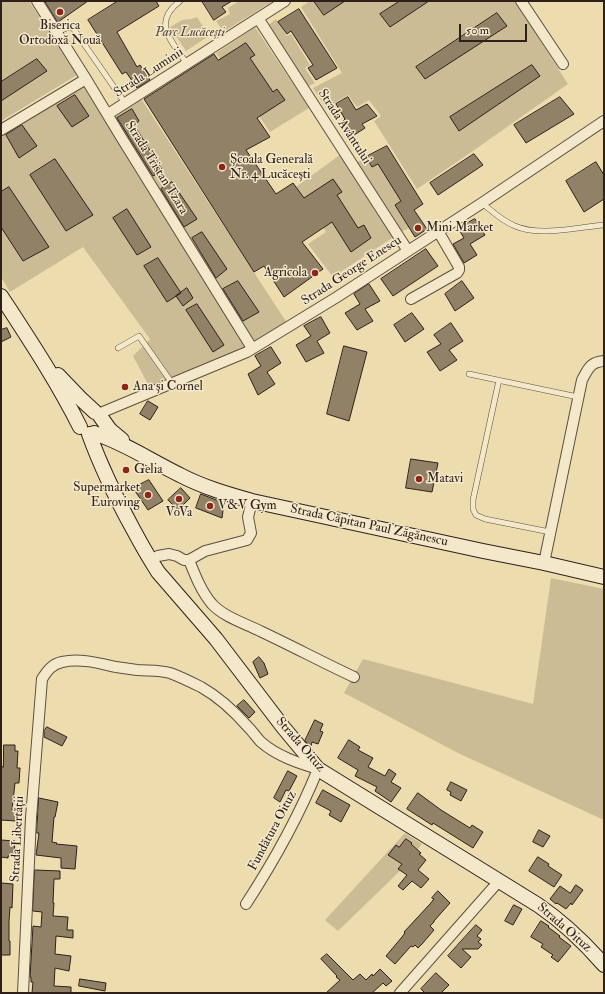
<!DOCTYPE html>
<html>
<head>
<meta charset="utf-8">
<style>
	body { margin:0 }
	#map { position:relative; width:605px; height:994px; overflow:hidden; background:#eddcae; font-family:"IM FELL Double Pica",serif }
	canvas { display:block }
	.frame { position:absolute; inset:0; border:2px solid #2d201b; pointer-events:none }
	.scale { position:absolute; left:459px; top:24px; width:68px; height:18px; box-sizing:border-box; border:2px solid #2d201b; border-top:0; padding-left:5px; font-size:12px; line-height:14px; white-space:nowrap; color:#2d201b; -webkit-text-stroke:3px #f3e8ca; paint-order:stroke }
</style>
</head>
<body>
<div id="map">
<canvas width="605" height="994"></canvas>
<div class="frame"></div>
<div class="scale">50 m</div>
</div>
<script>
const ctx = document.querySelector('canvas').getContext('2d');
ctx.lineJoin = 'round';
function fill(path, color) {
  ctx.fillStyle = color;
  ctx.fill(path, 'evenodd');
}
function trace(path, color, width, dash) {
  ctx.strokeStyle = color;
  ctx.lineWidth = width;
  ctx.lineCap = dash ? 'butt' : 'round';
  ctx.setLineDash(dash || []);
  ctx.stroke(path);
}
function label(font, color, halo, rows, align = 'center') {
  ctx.font = font + ' "IM FELL Double Pica",serif';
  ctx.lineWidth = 3;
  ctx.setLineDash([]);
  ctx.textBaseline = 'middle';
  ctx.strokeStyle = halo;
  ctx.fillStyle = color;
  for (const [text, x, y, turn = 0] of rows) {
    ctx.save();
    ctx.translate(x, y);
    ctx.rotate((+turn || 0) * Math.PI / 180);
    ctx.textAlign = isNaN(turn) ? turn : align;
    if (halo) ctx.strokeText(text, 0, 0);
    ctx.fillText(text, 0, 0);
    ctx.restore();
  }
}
fill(new Path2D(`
	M1,1H29L77,75L1,121Z
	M239,1H273L223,32L216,21L230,14L228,8Z
	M310,1H515L568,84L470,153L417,189L374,121L381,116L369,100L357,107L348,95L326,108L313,88L342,73L301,7Z
	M197,17L209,36L186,51L170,27L182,20L191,19Z
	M276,19L287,36L291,34L310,65L305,68L315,83L307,87L267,26Z
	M255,27L309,108L270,132L216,53Z
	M83,85L247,347L151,390L133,356L150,339L83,247L10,292L1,277V135Z
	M140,97L287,323L253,343L112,116Z
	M341,154L395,236L333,277L308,244L326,232L296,187Z
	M366,157L372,167L378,164L401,201L395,205L409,228L400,232L356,163Z
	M551,578L604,589V820L460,754L344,693L363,659L533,704Z
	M405,833L422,844L404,867L338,931L325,920Z`), '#ccbc95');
const building = new Path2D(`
	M45,1H88L58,22Z
	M118,1H156L159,6L117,32L137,67L140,65L150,80L137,88L126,72L122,74L88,20Z
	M202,1H232L222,7L226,12L214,20Z
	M314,1H345L324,15Z
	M400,1H429L390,27L380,14Z
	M299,9L337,68L316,80L308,68L313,65L291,31L287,34L278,22Z
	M497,13L507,26L425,79L416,67Z
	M246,43L255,55L250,58L273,92L277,89L285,100L257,118L270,137L246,150L276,194L293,183L304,198L333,179L342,192L337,195L358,228L364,225L371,238L351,252L332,222L302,242L323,269L284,297L264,266L254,272L144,99L214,54L218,60Z
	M37,59L47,71L1,101V82Z
	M532,65L540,76L459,131L450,117Z
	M75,95L89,116L72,127L57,106Z
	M348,97L356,110L367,104L377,116L362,124L365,128L351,137L341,123L345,119L336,104Z
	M560,97L574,114L526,143L514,125Z
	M132,109L139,121L134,125L163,171L153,176L117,118Z
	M22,125L37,146L19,158L6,135Z
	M387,146L423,204L414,210L427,229L415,237L395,205L401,201L378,164L372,167L366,157Z
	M474,154L483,165L438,195L430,183Z
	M55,159L93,215L66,231L30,175Z
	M596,162L604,175V199L584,212L566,181Z
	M172,182L197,219L184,227L161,189Z
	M9,187L49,247L23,261L1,227V192Z
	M127,209L151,247L137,255L113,218Z
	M475,219L485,235L470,244L477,255L464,263L453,244L464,238L458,228Z
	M202,232L227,269L216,278L192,238Z
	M426,249L438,266L393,296L381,279Z
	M158,258L181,293L167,302L144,266Z
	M238,281L259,312L243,321L223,289Z
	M462,281L474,298L455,311L445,294Z
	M369,284L380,301L365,309L373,321L357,330L345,313L360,304L354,294Z
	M187,288L193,298L183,306L176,296Z
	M197,304L224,345L213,352L186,310Z
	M412,313L424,329L405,342L394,325Z
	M321,317L330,333L317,341L324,353L306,362L296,345L311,336L304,326Z
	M451,323L463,341L449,350L457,360L440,371L427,352L441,344L434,335Z
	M7,328L11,337L1,342V330Z
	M344,346L367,352L349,421L327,414Z
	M271,347L281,363L267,372L275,384L258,395L248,374L261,366L255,356Z
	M148,401L158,407L150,420L140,414Z
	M411,459L438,463L432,492L406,488Z
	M149,480L163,501L148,510L133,488Z
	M181,488L190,498L178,510L168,500Z
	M201,494L224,503L222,518L196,508Z
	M259,657L264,663L268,674L260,678L253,662Z
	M244,700L255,712L249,718L237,706Z
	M315,720L323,724L320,731L323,732L318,744L312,742L311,746L309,745L305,741Z
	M47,727L67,737L62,746L44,737V731Z
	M349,740L360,747L358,750L373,758L368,767L385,776L389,769L396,774L391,782L401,788L391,802L375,791L377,787L355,776L358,770L338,758Z
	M4,745H15V751H18L17,768H20L19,783H15L12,810H17L16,821L1,820V766L3,767Z
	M288,771L297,776L289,791L286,790L280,802L274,798Z
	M451,782L467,790L461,801L450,795L451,792L447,790Z
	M323,790L350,805L341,822L329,815L331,811L316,803Z
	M418,793L441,810L470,828L472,825L483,832L473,848L433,823L432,825L407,809Z
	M39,798L58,802L55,817H54L52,842L57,843L56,844L77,846L75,869L61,868V858L36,855L39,833H37Z
	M539,830L550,836L543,847L533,842Z
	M406,839L412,843L411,844L421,853L419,854L426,860L418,870L429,879L421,888L412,881L403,890L398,886L407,875L398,869L402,864L388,855L396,845L399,847Z
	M1,840L15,841L14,856H8V858L1,857Z
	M538,857L549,864L548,866L562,875L554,887L529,871Z
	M35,870L60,871V879H54L53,903H54L53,916L68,917L67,930H73V938L56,936L55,954L71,956L69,971L55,968L54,986L71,987V993H32L33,982H31V977H30L33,926L41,927L42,912L33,911Z
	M1,883L13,884L12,908L10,907L9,921V941H10V955H1Z
	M576,885L583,890L572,905L571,903L566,909L557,903L556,904L550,899L560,886L570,893Z
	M438,891L450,903L434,921V922L430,926L434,930L422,944L418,948L415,945L413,947L411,946L395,964L386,956L402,937L405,933L404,932L430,904L434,899L432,898Z
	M514,905L522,909L513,925L505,921Z
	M541,921L549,926L548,927L560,936L559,937L571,946L558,962L551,957L553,955L541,947L543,944L531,937Z
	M476,925L482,930L477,936L481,939L478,942L482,945L478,949H462L471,957L461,968L448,956Z
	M327,954L353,980L360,974L366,980L372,974L373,976L380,969L392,981L386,986L383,983L372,993H326L340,980L336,977L337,976L321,959Z
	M436,973L449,985L441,993H425L421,989Z
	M80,979L106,983L105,991L79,986Z`);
fill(building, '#918267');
trace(building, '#2d201b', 1);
const lane = new Path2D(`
	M180,1C151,23 172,41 187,64
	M57,32L69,27L73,28L125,103
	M482,203C492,211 502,221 515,226C540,237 577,227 604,225
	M118,348L139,336L172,383
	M469,374L578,397
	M499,380L473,500V509L476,515L485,519L550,532`);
const street = new Path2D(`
	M37,1L86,79L121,137L252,348
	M521,1L563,64
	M258,18L408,251
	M108,114L285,1
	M1,130L86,79
	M411,299L457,273L459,270V267L438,231
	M98,414L247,352L337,297L482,203L604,121
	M150,560L158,556L169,554L177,556L184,560H189L205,551L247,540L251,533L248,517L252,501
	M189,560C195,575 201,591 212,604C224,617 244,623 260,631C292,646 322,662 354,677
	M544,563L582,380C588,369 590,362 604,361
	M23,993L31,818L42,679C47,671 52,664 62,662C80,658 98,663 116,667C123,668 130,669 137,670C148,671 159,670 170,673C181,677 191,682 201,687C219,697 235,712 249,728C253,732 257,738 261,742C277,756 298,763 318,769C299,816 274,861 246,904
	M400,993L499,881`);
const secondary = new Path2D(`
	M1,296C29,339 57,381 80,427
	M58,375L82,400L95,412
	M100,416L110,430L122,440
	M94,433C125,443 151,461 180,475C203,487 227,494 252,501L483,551L544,563L604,577
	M89,434C101,467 116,498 133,529C141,544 149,558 158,572L216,639L283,727L318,769L538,905C563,922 584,942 604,965`);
trace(lane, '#5d4f40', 6);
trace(street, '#5d4f40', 12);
trace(secondary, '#2d201b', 16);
trace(lane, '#f3e8ca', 5);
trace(street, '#f3e8ca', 10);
trace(secondary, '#f3e8ca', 14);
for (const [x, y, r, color] of [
	[60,12,4,"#8f2418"],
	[222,167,4,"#8f2418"],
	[418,228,4,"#8f2418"],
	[315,273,4,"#8f2418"],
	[125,387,4,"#8f2418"],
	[126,470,4,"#8f2418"],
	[419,479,4,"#8f2418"],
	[148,495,4,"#8f2418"],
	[179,499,4,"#8f2418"],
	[210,506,4,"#8f2418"]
]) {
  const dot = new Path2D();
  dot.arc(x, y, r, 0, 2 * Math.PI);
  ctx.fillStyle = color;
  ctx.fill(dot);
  trace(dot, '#f3e8ca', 1.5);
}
label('13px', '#2d201b', '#f3e8ca', [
	["Biserica",60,26,"center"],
	["Ortodoxă Nouă",60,41,"center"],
	["Școala Generală",230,160],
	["Nr. 4 Lucăcești",230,175],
	["Mini Market",426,228],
	["Agricola",307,273,"right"],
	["Ana și Cornel",133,387],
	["Gelia",134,470],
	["Matavi",427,479],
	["Supermarket",140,488,"right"],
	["Euroving",140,503,"right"],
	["V&V Gym",218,506],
	["VoVa",179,513,"center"]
], 'left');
label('italic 13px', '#55473a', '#f3e8ca', [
	["Parc Lucăcești",190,33]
]);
label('13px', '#2d201b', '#f3e8ca', [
	["Strada Luminii",149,73,-33],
	["Strada Avântului",344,127,57],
	["Strada Tristan Tzara",156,168,58],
	["Strada George Enescu",352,271,-33],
	["Strada Căpitan Paul Zăgănescu",369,526,12],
	["Strada Oituz",300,745,49],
	["Fundătura Oituz",273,831,-62],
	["Strada Libertății",18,839,-87],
	["Strada Oituz",564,928,41]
]);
</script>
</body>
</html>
